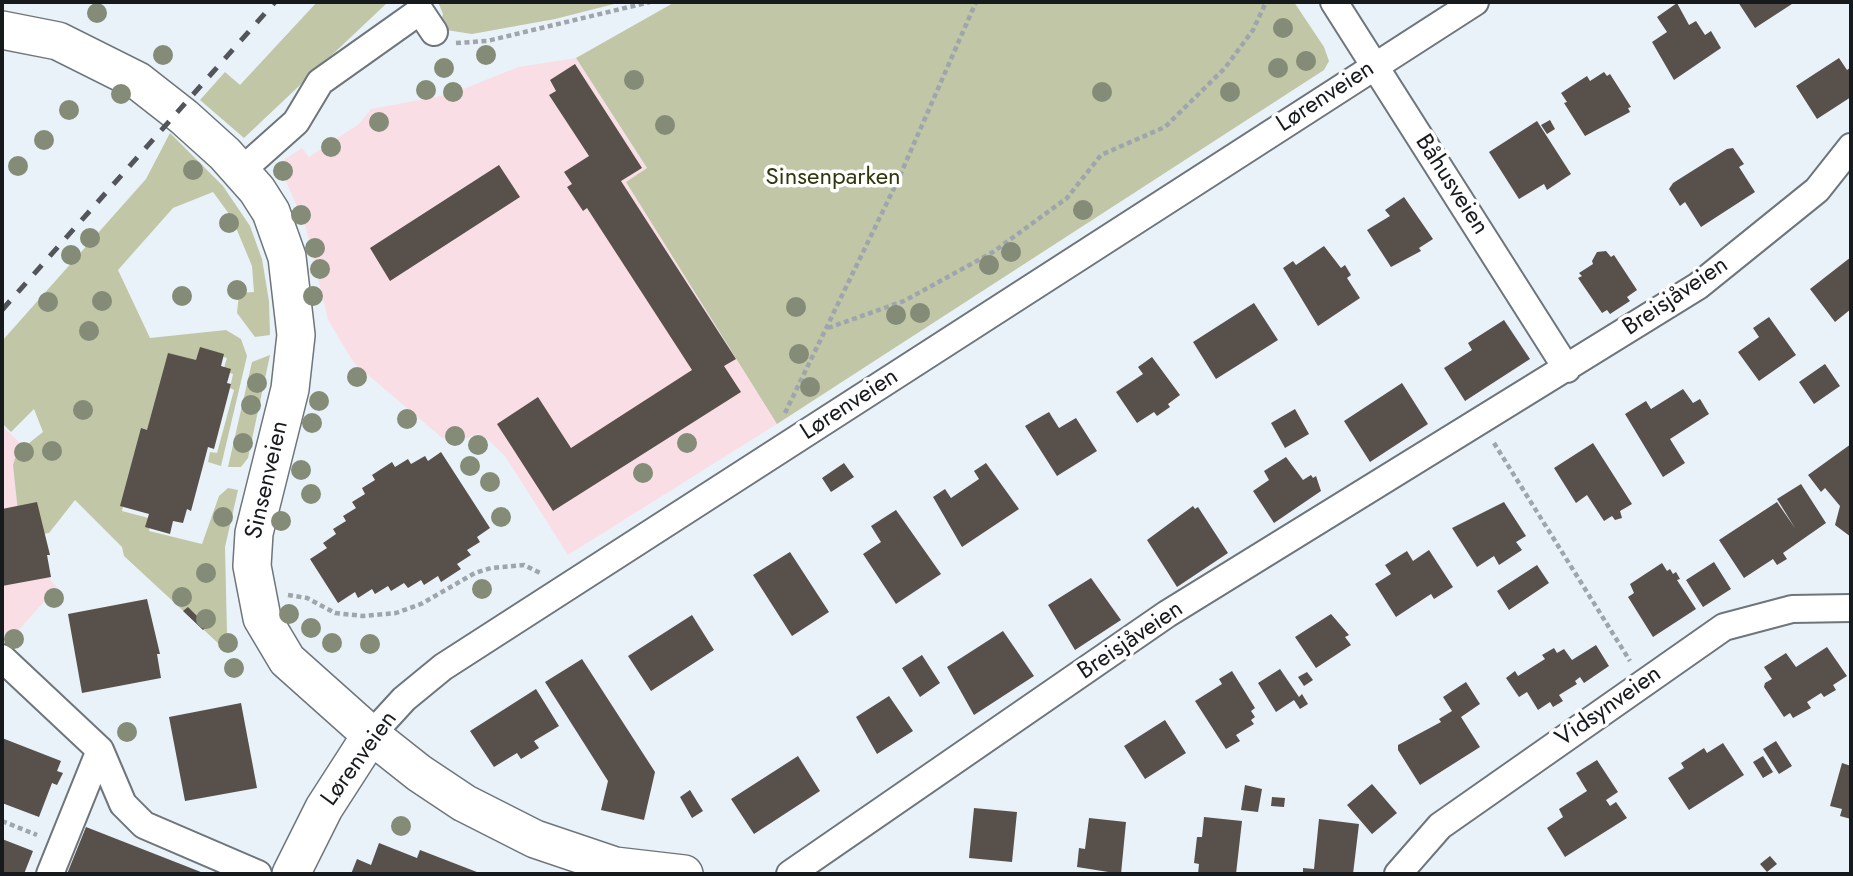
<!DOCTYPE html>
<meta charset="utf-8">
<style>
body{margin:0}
#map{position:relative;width:1853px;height:876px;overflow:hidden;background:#e9f2f9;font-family:Jost,sans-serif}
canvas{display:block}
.frame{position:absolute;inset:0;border:4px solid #171a1c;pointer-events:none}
</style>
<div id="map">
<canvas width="1853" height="876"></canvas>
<div class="frame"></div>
</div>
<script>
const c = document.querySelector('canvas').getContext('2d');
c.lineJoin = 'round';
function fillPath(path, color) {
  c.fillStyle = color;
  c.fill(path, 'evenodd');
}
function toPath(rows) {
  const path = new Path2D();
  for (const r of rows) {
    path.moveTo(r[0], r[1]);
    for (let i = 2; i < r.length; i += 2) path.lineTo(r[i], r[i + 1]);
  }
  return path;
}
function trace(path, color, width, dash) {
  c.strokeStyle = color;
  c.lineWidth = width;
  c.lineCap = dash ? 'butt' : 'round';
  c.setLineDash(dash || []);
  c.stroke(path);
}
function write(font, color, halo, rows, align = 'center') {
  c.font = font + ' Jost,sans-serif';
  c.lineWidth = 7;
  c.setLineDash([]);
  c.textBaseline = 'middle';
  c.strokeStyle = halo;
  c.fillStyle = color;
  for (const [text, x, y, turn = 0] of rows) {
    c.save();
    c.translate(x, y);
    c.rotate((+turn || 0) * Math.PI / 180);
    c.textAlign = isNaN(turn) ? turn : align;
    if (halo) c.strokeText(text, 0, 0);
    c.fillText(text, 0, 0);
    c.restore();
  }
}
fillPath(toPath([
 [576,58,647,169,626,182,777,424,568,555,505,456,488,440,478,434,453,443,441,437,354,363,328,320,306,228,280,167,285,159,302,148,309,157,359,124,371,109,451,94,518,67],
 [2,426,20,443,51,581,57,587,10,640,2,632]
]), '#f9dfe5');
fillPath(toPath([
 [317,2,388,2,244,138,200,100,225,72,240,85],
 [438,2,622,2,555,19,472,34,446,30,441,23,443,14],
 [675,2,1294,2,1324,47,1329,61,1324,70,777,424,626,182,647,168,576,58],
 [170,133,223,186,250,226,262,259,269,301,270,335,255,337,237,313,239,293,254,292,252,266,232,218,213,192,173,208,118,270,150,338,226,330,241,339,247,356,221,466,208,462,210,452,217,453,234,390,230,388,233,374,223,371,227,358,202,351,199,363,148,433,141,432,122,511,152,519,149,531,202,544,219,496,228,488,238,490,225,547,227,634,219,644,124,556,122,547,75,500,49,533,43,534,18,512,13,465,20,443,24,447,43,432,34,409,11,432,2,423,2,341,146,179],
 [270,355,248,458,241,467,228,467,252,362]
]), '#c0c6a6');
fillPath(toPath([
 [1738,2,1795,2,1755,28],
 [1677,3,1689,25,1696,21,1705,35,1711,31,1721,48,1674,80,1652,42,1667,32,1657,17],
 [1839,58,1847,70,1851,67,1851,97,1817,119,1796,86],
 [575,64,642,168,621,181,736,359,724,366,741,392,553,511,497,424,538,397,571,448,692,370,587,208,583,211,567,187,572,184,564,172,589,156,549,95,556,91,550,80],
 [1604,72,1607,76,1610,74,1631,107,1628,108,1630,112,1585,136,1564,103,1567,102,1561,93,1587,76,1590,81],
 [1550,120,1555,129,1547,134,1541,125],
 [1537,121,1571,174,1547,190,1544,184,1519,199,1489,152],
 [1733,148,1744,164,1739,167,1755,192,1701,227,1685,202,1680,206,1669,189,1673,183,1727,149],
 [499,165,520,197,390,281,370,248],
 [1404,197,1433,239,1419,248,1421,251,1391,267,1367,230,1390,216,1385,210],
 [1324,246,1341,268,1345,265,1351,275,1347,278,1360,298,1318,326,1283,268,1293,261,1296,265],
 [1606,251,1611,257,1614,255,1637,290,1627,297,1630,301,1610,314,1607,310,1602,313,1578,278,1582,276,1579,273,1593,264,1592,261,1597,252],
 [1851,257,1851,309,1835,322,1810,289],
 [1254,303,1278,340,1216,379,1193,342],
 [1769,317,1796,355,1759,381,1738,352,1759,337,1753,328],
 [1504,320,1530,359,1465,401,1444,368,1472,350,1468,343],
 [200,347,224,354,221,366,231,369,227,383,231,384,214,449,208,447,191,511,187,509,183,523,173,521,170,534,145,527,149,514,120,506,141,428,147,430,168,353,196,360],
 [1152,357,1180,395,1168,404,1170,407,1157,416,1154,412,1137,423,1116,392,1143,374,1138,367],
 [1825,364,1840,386,1814,404,1799,382],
 [1402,383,1428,424,1370,462,1344,421],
 [1683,389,1693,403,1700,399,1709,414,1670,439,1685,463,1663,477,1625,414,1646,401,1651,409],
 [1295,409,1309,434,1285,448,1271,423],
 [1049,412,1059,428,1076,418,1097,451,1057,476,1025,426],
 [1593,443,1632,504,1620,511,1622,518,1615,520,1612,516,1604,521,1587,495,1576,503,1554,468],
 [1851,444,1851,537,1835,525,1840,506,1825,488,1821,492,1808,475],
 [441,452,490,528,477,537,480,542,467,550,471,555,457,564,461,569,441,582,438,576,424,585,421,580,408,588,404,583,391,591,388,586,375,594,372,589,358,598,355,592,338,603,310,559,327,548,323,543,336,534,333,529,346,521,343,516,356,508,352,502,365,494,362,488,375,480,372,475,392,462,395,467,408,459,411,464,425,456,428,461],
 [1286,457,1303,480,1311,475,1313,478,1316,476,1321,491,1274,523,1253,491,1269,480,1264,471],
 [844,463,854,477,831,492,822,478],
 [986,463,1019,509,962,547,933,497,945,489,951,498,979,479,974,471],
 [1801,484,1826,523,1783,553,1787,559,1777,565,1773,559,1744,578,1719,540,1777,502,1795,528,1777,499],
 [37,502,50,555,47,555,51,577,2,586,2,509],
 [1504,502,1526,536,1516,542,1522,550,1499,565,1494,556,1477,567,1452,528],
 [1193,506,1195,509,1198,507,1228,553,1177,587,1147,540],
 [896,510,941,574,896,604,863,554,881,542,871,526],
 [1429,550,1453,587,1434,599,1431,594,1396,617,1375,584,1391,574,1385,565,1407,551,1413,561],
 [790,552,829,612,792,636,753,575],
 [1714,562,1731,589,1703,607,1686,580],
 [1662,563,1667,571,1670,569,1673,574,1676,572,1680,579,1677,580,1696,609,1653,637,1628,597,1634,593,1630,584],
 [1537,565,1549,583,1509,610,1497,591],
 [1091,578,1121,620,1075,650,1048,605],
 [147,599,160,654,157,654,161,678,82,693,68,614],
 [188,607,207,626,203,630,183,611],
 [1331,614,1349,635,1345,637,1351,645,1316,668,1295,637],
 [692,615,714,650,651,691,628,656],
 [1003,631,1034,676,974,715,947,667],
 [1596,645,1609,666,1584,683,1580,677,1575,681,1577,684,1559,695,1563,701,1553,707,1550,702,1538,710,1527,692,1519,697,1506,678,1515,671,1518,676,1545,659,1542,655,1554,648,1557,653,1564,649,1572,660],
 [1827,647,1847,676,1833,685,1836,690,1824,697,1821,693,1807,702,1811,708,1793,718,1790,713,1784,717,1764,687,1765,683,1772,679,1764,667,1786,653,1796,667],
 [922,655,940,683,920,697,902,668],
 [582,659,655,772,644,820,601,810,608,781,545,682],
 [1280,669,1299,697,1302,694,1308,704,1300,709,1294,700,1276,712,1258,683],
 [1232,671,1255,708,1251,711,1255,717,1251,720,1254,724,1236,735,1240,741,1226,749,1195,701,1222,684,1219,679],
 [1307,672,1313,680,1304,686,1298,677],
 [1466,682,1480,704,1461,717,1480,747,1420,785,1398,750,1398,745,1441,722,1439,719,1452,711,1443,697],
 [536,689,559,726,534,741,539,748,521,759,517,753,494,767,470,731],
 [889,696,913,731,877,754,856,717],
 [241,703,257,788,185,801,169,717],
 [1165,720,1186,753,1145,779,1124,746],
 [2,738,61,761,57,771,63,773,57,785,52,783,39,817,2,803],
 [1776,741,1792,766,1779,774,1763,749],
 [1723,743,1744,775,1689,810,1668,778,1684,768,1681,763,1704,748,1707,753],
 [798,756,820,791,754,834,731,799],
 [1763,756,1773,772,1763,778,1753,762],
 [1597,760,1618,792,1606,800,1610,806,1616,802,1627,818,1565,857,1547,828,1563,817,1559,809,1587,791,1576,773],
 [1842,763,1851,766,1851,819,1840,816,1842,809,1830,806],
 [1372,784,1397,813,1372,834,1347,805],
 [1245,785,1262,789,1258,812,1241,810],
 [690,790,703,811,692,818,680,797],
 [1272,797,1285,798,1284,807,1271,806],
 [974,808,1017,812,1012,862,969,858],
 [1204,817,1242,821,1236,874,1198,874,1199,864,1194,863,1197,837,1202,837],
 [1089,818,1126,822,1121,874,1077,867,1079,848,1085,849],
 [1319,819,1359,824,1353,874,1303,874,1303,868,1314,869],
 [86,827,206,874,67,874],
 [2,839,33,851,24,874,2,874],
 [379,843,417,858,420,850,482,874,351,874,357,859,371,865],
 [1770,856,1777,864,1767,872,1760,864]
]), '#58504b');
const street = toPath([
 [1334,2,1567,369],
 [241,171,296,122,320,82,420,11,434,32],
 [2,658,100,750,123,804,144,825,258,874],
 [371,735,404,699,443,667,1475,2],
 [50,874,100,750],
 [790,874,1167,614,1698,286,1817,190,1851,147],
 [1398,874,1440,826,1724,627,1792,609,1851,608]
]);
const secondary = toPath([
 [2,30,58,41,138,81,184,117,225,154,257,190,271,212,287,257,296,335,290,389,254,533,252,566,262,618,287,660,371,735,419,773,464,803,535,839,615,866,684,874],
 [291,874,324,808,371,735]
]);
trace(street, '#6e757b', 30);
trace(secondary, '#6e757b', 40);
trace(toPath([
 [456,43,487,41,650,2],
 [828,328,904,301,993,252,1067,198,1101,155,1165,127,1225,68,1253,30,1266,2],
 [785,413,898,180,976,2],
 [1494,443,1630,661],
 [288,595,307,598,335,613,363,616,396,613,421,604,475,573,491,568,524,565,542,574],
 [2,821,37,835]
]), '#9fa6ab', 4.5, [5, 3.5]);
trace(street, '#fff', 26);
trace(secondary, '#fff', 37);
trace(toPath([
 [2,310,275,2]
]), '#52565a', 5, [12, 12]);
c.fillStyle = '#848b77';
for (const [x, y] of [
 [97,13],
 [1283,28],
 [163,55],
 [486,55],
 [1306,61],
 [444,68],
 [1278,68],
 [634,80],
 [426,90],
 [453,92],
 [1102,92],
 [1230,92],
 [121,94],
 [69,110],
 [379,122],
 [665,125],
 [44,140],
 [331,147],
 [18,166],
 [193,170],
 [283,171],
 [1083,210],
 [301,215],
 [229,223],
 [90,238],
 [315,248],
 [1011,252],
 [71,255],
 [989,265],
 [320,269],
 [237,290],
 [182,296],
 [313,296],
 [102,301],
 [48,302],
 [796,307],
 [920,313],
 [896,315],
 [89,331],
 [799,354],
 [357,377],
 [257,383],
 [810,387],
 [319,401],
 [251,405],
 [83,410],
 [407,419],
 [312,423],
 [455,436],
 [243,443],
 [687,443],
 [478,445],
 [52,451],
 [24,452],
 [470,466],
 [301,470],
 [643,473],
 [490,482],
 [311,494],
 [223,517],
 [501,517],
 [281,521],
 [206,573],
 [482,589],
 [182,597],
 [54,598],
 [289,614],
 [206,619],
 [311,628],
 [14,639],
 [228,643],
 [332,643],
 [370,644],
 [234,668],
 [127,732],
 [401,826]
]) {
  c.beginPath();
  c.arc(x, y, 10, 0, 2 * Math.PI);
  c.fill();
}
write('24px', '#171a1c', '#fefefe', [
 ["Lørenveien",1326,97,-33],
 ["Båhusveien",1451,185,57],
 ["Breisjåveien",1676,297,-34],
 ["Lørenveien",850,405,-33],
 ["Sinsenveien",268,480,-77],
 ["Breisjåveien",1131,641,-34],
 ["Vidsynveien",1609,707,-35],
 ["Lørenveien",360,759,-54]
]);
write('24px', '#31370c', '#fefefe', [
 ["Sinsenparken",833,178]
]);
</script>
